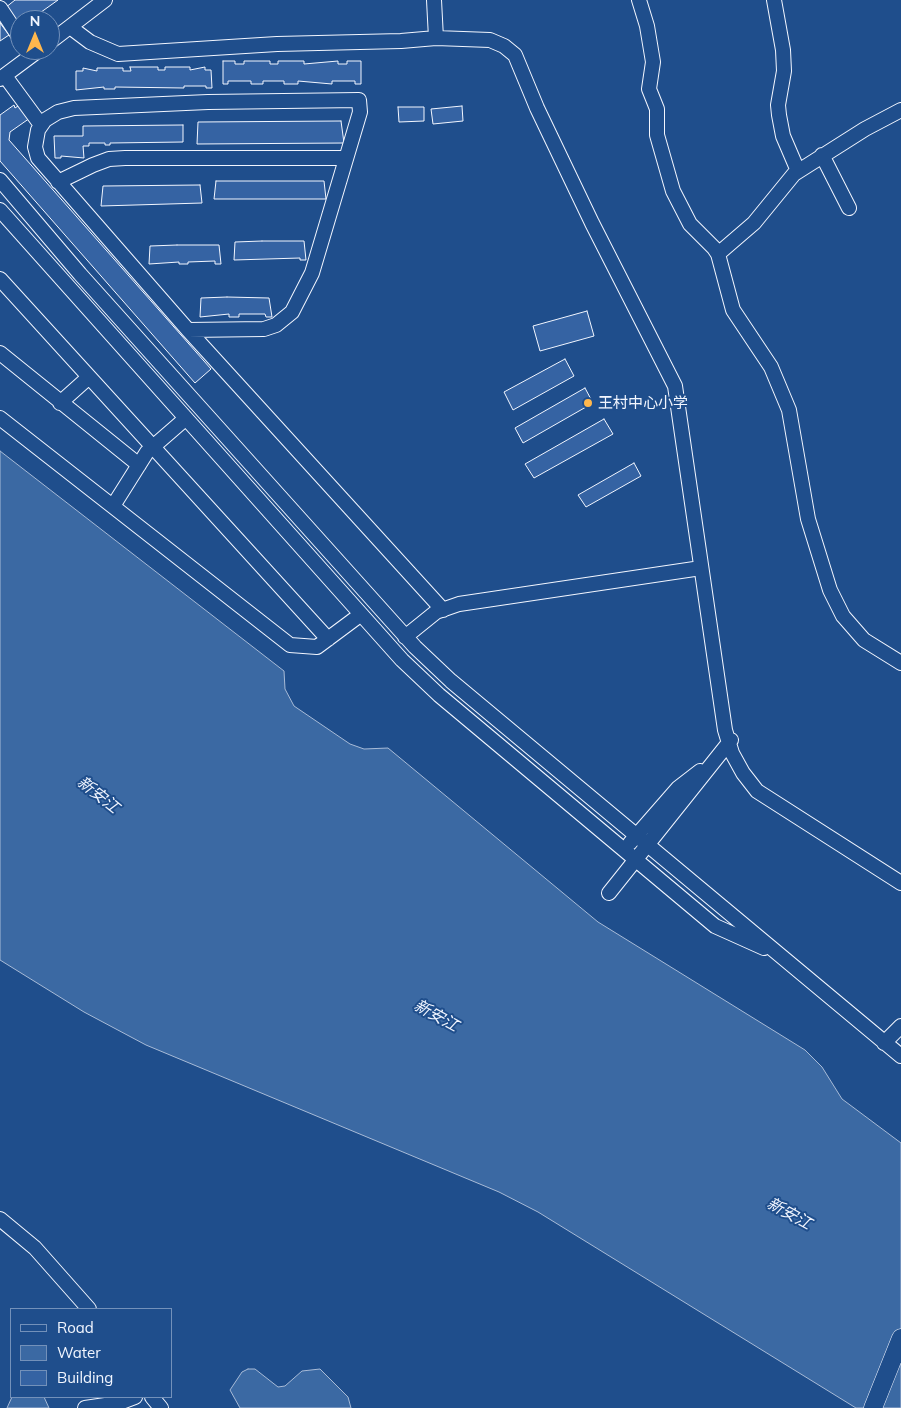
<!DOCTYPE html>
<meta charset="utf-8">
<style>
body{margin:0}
#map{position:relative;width:901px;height:1408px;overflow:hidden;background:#1f4e8c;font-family:Mulish,sans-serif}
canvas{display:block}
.legend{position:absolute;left:10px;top:1308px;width:162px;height:90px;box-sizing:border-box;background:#1f4e8c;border:1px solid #7391ba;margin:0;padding:6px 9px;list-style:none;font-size:15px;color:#f2f6ff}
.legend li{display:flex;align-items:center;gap:10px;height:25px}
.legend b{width:25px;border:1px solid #7391ba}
.north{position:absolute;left:10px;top:10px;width:50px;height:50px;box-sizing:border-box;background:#1f4e8c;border:1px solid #7391ba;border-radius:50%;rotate:0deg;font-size:14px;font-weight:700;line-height:20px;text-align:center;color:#f2f6ff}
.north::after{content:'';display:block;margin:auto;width:18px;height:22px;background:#ffb74d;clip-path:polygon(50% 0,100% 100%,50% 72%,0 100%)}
</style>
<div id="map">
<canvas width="901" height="1408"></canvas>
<ul class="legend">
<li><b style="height:6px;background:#1f4e8c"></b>Road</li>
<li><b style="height:14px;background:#3b69a3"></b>Water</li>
<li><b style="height:14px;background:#3563a3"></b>Building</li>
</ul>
<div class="north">N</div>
</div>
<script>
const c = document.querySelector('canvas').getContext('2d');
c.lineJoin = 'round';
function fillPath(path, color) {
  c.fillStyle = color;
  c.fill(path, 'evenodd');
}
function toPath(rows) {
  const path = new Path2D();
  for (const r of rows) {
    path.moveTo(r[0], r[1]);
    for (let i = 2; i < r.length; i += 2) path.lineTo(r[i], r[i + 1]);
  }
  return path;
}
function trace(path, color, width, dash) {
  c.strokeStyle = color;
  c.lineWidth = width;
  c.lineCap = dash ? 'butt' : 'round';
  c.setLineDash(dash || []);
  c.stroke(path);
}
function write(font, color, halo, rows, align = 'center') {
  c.font = font + ' Mulish,"Noto Sans SC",sans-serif';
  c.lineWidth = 4;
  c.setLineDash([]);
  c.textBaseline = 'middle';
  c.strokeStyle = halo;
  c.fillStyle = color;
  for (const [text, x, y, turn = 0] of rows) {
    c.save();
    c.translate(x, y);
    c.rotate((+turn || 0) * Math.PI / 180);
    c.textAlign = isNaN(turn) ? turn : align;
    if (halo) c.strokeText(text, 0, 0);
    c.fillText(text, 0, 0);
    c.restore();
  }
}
const water = toPath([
 [0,451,284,671,285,689,294,706,350,744,364,749,388,748,598,922,805,1050,822,1067,842,1099,901,1143,901,1408,856,1408,538,1212,499,1192,146,1045,84,1012,0,960,0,451],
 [248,1369,255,1369,278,1387,285,1386,302,1371,320,1369,348,1397,351,1408,240,1408,230,1390,242,1372,248,1369],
 [12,1397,44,1397,49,1408,7,1408,12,1397]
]);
fillPath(water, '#3b69a3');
trace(water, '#a8bbd7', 1);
const building = toPath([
 [15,0,58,0,30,20,20,20,20,27,5,8,15,0],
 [0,23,9,35,0,41,0,23],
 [223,61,235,61,235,64,244,64,244,61,270,61,270,64,278,64,278,61,304,61,304,64,338,61,338,64,347,64,347,61,361,61,361,84,355,84,355,81,332,81,332,84,298,81,298,84,284,84,284,81,263,81,263,84,251,84,251,81,228,81,228,84,223,84,223,61],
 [130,67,158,67,158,70,165,70,165,67,190,67,190,70,205,67,205,70,211,70,212,88,206,88,206,86,184,86,184,88,115,87,115,89,104,89,104,87,76,90,76,71,83,71,83,68,97,71,97,68,123,68,123,71,131,71,130,67],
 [21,104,30,118,10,132,9,140,211,369,195,383,0,161,0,115,14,105,15,108,21,104],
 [462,106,463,121,433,124,431,109,462,106],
 [398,107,424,107,424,121,399,122,398,107],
 [341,121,344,143,197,144,198,122,341,121],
 [183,125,183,142,110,143,110,145,105,145,105,143,89,143,89,146,83,146,84,158,61,156,61,158,55,158,54,136,83,136,83,126,183,125],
 [216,181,324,181,326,199,214,199,216,181],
 [200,185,202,203,101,206,103,186,200,185],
 [262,241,304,241,306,260,300,260,300,258,234,260,235,242,262,241],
 [177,245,219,245,221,264,215,264,215,261,188,262,188,264,179,264,179,262,149,264,150,246,177,245],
 [227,297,269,298,272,317,266,317,265,314,239,314,239,317,229,317,229,314,200,317,201,298,227,297],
 [587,311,594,336,540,351,533,326,587,311],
 [565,359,574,376,513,410,504,392,565,359],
 [585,388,593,403,523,443,515,428,585,388],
 [604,419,613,434,534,478,525,464,604,419],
 [634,463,641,476,586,507,578,495,634,463]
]);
fillPath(building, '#3563a3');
trace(building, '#f2f6ff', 1);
const minor = toPath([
 [434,0,436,38],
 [639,0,647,26,653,62,649,89,657,109,657,135,673,191,690,224,714,248,718,254,733,310,771,367,789,410,808,519,830,590,843,616,864,640,901,663],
 [774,0,783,50,784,71,778,105,779,115,783,136,798,171],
 [0,8,20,38],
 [70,27,90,42,118,54,277,44,401,41,436,38,490,40,504,46,515,55,537,108,592,223,675,386,725,730,732,753,743,773,757,791,901,883],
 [50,42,105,0],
 [5,76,41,125],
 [0,79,39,50],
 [822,155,849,208],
 [0,180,80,274,415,647,451,681,901,1056],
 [58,182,93,165,109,159,125,158,346,158],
 [0,210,402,660,439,695,715,926,764,948],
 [718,254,754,223,794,174,865,129,901,110],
 [0,279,328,639],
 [188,330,264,329,276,325,292,312,312,273,360,112,359,100,208,102,74,108,58,112,45,120,38,130,35,147,38,158,188,330,443,610],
 [0,353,139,465],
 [60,403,89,377],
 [0,418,290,645,317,647,360,615],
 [113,506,147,452,185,419],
 [405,637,436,612,459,604,701,568],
 [630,843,678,788,700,771],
 [609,893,731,740],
 [884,1043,901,1026],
 [0,1219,35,1248,89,1309],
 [152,1397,161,1408],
 [85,1408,119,1403,135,1397]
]);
const major = toPath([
 [873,1408,901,1338]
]);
trace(minor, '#f2f6ff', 16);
trace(major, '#f2f6ff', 19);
trace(minor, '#1f4e8c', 14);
trace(major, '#1f4e8c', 18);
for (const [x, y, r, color] of [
 [588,403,5,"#ffb74d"]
]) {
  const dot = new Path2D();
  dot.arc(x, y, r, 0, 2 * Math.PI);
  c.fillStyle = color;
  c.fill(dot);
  trace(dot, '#1f4e8c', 2);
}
write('15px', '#f2f6ff', '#1f4e8c', [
 ["王村中心小学",598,403]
], 'left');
write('italic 16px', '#f2f6ff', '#1f4e8c', [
 ["新安江",98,795,39],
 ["新安江",436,1016,29],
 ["新安江",789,1214,29]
]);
</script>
